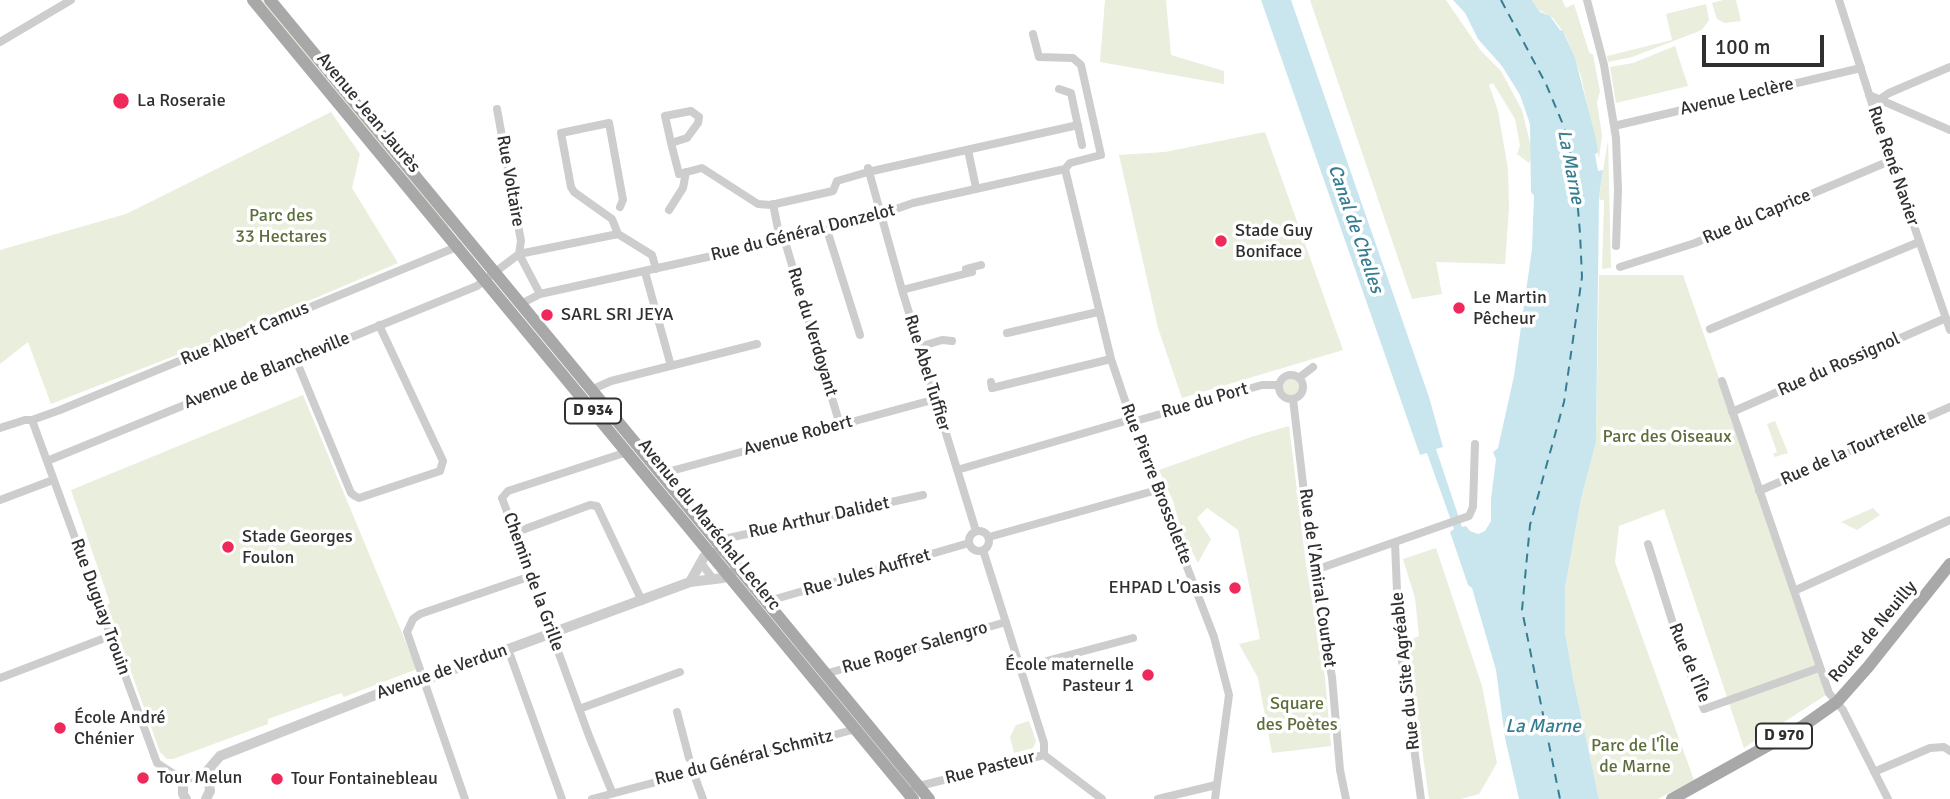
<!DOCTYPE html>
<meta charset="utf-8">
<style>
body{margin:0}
#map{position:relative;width:1950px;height:799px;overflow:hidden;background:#fff;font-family:Signika,sans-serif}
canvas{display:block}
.scale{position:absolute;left:1702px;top:35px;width:122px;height:32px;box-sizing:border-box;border:4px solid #303030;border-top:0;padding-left:9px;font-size:21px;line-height:24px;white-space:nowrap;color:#303030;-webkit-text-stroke:5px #fff;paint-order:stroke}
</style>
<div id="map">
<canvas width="1950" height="799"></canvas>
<div class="scale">100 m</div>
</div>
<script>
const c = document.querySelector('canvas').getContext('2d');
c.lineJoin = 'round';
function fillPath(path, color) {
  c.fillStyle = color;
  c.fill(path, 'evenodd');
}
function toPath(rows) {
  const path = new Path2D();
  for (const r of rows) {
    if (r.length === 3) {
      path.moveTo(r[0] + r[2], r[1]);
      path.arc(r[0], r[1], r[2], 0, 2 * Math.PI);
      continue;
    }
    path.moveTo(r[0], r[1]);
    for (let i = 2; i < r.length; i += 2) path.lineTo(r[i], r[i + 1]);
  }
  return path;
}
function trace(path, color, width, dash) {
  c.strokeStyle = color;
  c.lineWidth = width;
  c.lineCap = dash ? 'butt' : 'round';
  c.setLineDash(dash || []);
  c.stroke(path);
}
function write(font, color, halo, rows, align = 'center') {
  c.font = font + ' Signika,sans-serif';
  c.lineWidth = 7;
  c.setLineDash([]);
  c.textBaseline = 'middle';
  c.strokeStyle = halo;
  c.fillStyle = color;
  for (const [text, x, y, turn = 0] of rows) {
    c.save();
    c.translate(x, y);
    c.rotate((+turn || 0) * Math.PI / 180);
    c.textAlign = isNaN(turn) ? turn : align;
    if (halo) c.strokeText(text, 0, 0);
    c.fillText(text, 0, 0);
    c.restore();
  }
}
fillPath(toPath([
 [258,0,264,0,449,225,447,227],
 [1105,0,1166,0,1171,55,1224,71,1224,84,1100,62],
 [1310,0,1446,0,1481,51,1501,71,1522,110,1533,155,1529,163,1517,154,1520,145,1515,119,1493,83,1489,85,1498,111,1508,169,1509,207,1505,264,1436,262,1442,294,1412,299],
 [1532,0,1562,0,1566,8,1574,4,1589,52,1593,55,1600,91,1597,103,1602,135,1599,159,1581,76,1566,36,1553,18,1539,10],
 [1723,0,1736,0,1741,21,1725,23,1717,19,1712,3],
 [1706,4,1709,20,1702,30,1632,57,1608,62,1607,56,1672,40,1666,14],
 [1675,46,1688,86,1616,103,1610,67,1633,63],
 [331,112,360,154,352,188,398,263,228,335,51,404,28,342,0,364,0,250,126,214],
 [1265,132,1343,350,1182,398,1158,328,1119,155,1165,152],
 [1608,140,1611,268,1602,269,1604,204,1604,200,1600,200,1599,197],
 [1599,275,1683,275,1829,693,1744,748,1664,509,1619,526,1615,562,1694,780,1658,799,1599,799,1573,678,1565,632,1565,588,1581,499,1596,442],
 [1291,387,8],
 [303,395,417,669,344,697,341,693,268,719,268,724,173,759,167,759,160,752,107,605,110,603,71,490],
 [1775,421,1788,453,1775,457,1773,454,1777,452,1767,424],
 [1289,426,1306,564,1325,678,1331,746,1272,753,1258,678,1239,644,1260,639,1238,530,1207,508,1197,518,1211,539,1198,563,1181,530,1173,501,1159,470,1254,436],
 [1873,508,1880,515,1857,530,1841,522],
 [1436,548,1482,686,1497,763,1479,794,1461,799,1429,799,1407,641,1419,636,1415,598,1403,559],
 [1029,721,1036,741,1033,748,1014,753,1010,737,1016,725]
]), '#e9eedd');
fillPath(toPath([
 [1261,0,1291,0,1429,397,1443,447,1436,449,1462,527,1466,526,1470,531,1478,534,1485,531,1491,521,1491,499,1496,459,1493,452,1498,448,1514,376,1532,249,1534,196,1531,192,1530,124,1520,95,1502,66,1478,39,1465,13,1453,0,1532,0,1540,12,1550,16,1560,30,1563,31,1575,58,1596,139,1598,153,1595,154,1598,171,1603,170,1599,197,1596,442,1581,499,1565,588,1565,632,1573,678,1599,799,1519,799,1505,738,1496,670,1472,588,1468,585,1450,532,1454,529,1427,453,1420,455]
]), '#c9e6ee');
trace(toPath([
 [1501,0,1546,84,1564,127,1575,174,1580,233,1582,277,1564,402,1530,525,1522,610,1560,799]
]), '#367d91', 2, [9, 7]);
trace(toPath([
 [1587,0,1604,65,1616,138,1618,190,1616,246],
 [1839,0,1875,113,1950,330],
 [1033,34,1039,57,1073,58,1081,65,1101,155,1070,163,1065,169],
 [0,42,71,0],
 [1059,89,1071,93,1082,145],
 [1869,95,1950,130],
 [1880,99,1889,93,1950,67],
 [497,109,521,241,519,254,618,234],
 [1614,126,1861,68],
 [671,143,687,138,698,123,699,117,691,111,665,116,671,143,679,174,702,168,758,204,771,205,833,191,837,181,868,172,1078,125],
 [968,150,976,188],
 [868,168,902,290,976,531],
 [1065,169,1111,359,1140,445,1214,637,1229,695,1215,799],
 [773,204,779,234,786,245,840,425],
 [620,207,623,200,609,123,561,133,571,187,574,192,612,219,618,234,652,255,656,269],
 [669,210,683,188,686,172],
 [827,230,860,335],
 [1620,267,1695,243,1892,160],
 [966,269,981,265],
 [645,272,671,366],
 [902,290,972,272],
 [519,305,540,294,789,239,873,217,913,203,1065,169],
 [1710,329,1919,242],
 [1007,333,1098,312],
 [919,347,942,340,952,341],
 [296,360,351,493,355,496,359,498,440,471,443,461,379,325],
 [1291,387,12],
 [1300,377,1313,367],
 [1722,381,1829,693,1843,710,1888,799],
 [991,382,992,388,1111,359],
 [591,390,611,381,757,344],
 [1293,399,1313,569,1316,573,1314,582,1332,677,1340,770,1346,799],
 [1732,412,1946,318],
 [32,420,157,763,185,781],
 [0,428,25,420,32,420,60,410,459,246],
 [47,461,477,286,519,254,540,294],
 [957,470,1129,420,1136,421,1262,385,1279,385],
 [660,474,936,399],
 [1759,491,1950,407],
 [0,500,53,480],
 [979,541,10],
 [514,533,590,505,597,506,642,601],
 [989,537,1157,490],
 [715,541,923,495],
 [1395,543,1399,639,1421,799],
 [1648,544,1681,649,1704,709,1819,668],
 [983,550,1044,743,1044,755],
 [701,563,714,580],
 [1316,573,1321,568,1469,516,1473,507,1475,444],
 [1794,591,1950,520],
 [765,602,969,543],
 [508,649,562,799],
 [1020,668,1133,638],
 [825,674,1006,622],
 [0,678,110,636],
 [579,709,680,672],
 [677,712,689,758],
 [1044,755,1102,799],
 [692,769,703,799],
 [1874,772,1930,748,1944,747,1950,751],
 [915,787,1044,755],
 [612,792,589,736,502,498,508,491,627,452],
 [465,799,407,632,413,619,420,614,531,576],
 [592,799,856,729],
 [1158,799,1216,785]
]), '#cdcdcd', 8);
trace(toPath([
 [690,582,704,557,710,553,717,553],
 [203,776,220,756,416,679,430,678,690,582,723,578,733,572],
 [186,799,183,794,183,785,187,778,195,775,203,776,209,782,210,791,206,799]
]), '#cdcdcd', 10);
trace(toPath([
 [253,0,913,799],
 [270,0,929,799],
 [1672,799,1803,726,1837,702,1868,667,1950,564]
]), '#a8a8a8', 12);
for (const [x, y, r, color] of [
 [121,101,9,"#ef2a5a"],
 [1221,241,7,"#ef2a5a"],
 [1459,308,7,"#ef2a5a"],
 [547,315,7,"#ef2a5a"],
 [228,547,7,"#ef2a5a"],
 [1235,588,7,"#ef2a5a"],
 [1148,675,7,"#ef2a5a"],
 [60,728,7,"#ef2a5a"],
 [143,778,7,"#ef2a5a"],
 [277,779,7,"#ef2a5a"]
]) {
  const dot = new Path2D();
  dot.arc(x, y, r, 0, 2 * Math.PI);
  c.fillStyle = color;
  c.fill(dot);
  trace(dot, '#fff', 2.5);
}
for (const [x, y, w] of [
 [593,411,56],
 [1784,736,56]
]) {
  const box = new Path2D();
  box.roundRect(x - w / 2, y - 12.5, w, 25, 5);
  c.fillStyle = '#fff';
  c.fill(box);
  trace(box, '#303030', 2);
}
write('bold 16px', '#303030', null, [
 ["D 934",593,411],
 ["D 970",1784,736]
]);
write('18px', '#303030', '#fff', [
 ["Avenue Leclère",1737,97,-13],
 ["Avenue Jean Jaurès",368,113,50],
 ["Rue René Navier",1893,166,71],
 ["Rue Voltaire",510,181,80],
 ["Rue du Caprice",1757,217,-23],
 ["Rue du Général Donzelot",803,233,-14],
 ["Rue du Verdoyant",812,332,73],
 ["Rue Albert Camus",245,334,-23],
 ["Rue du Rossignol",1839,365,-24],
 ["Avenue de Blancheville",267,371,-22],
 ["Rue Abel Tuffier",927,373,73],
 ["Rue du Port",1205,401,-16],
 ["Avenue Robert",798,436,-15],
 ["Rue de la Tourterelle",1854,449,-24],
 ["Rue Pierre Brossolette",1156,484,69],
 ["Rue Arthur Dalidet",819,518,-12],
 ["Avenue du Maréchal Leclerc",709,525,51],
 ["Rue Jules Auffret",867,573,-16],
 ["Rue de l'Amiral Courbet",1317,578,82],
 ["Chemin de la Grille",533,582,70],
 ["Rue Duguay Trouin",100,607,70],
 ["Route de Neuilly",1873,632,-50],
 ["Rue Roger Salengro",915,648,-16],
 ["Rue de l'Île",1689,663,68],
 ["Rue du Site Agréable",1406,671,-96],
 ["Avenue de Verdun",442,672,-19],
 ["Rue du Général Schmitz",744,758,-14],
 ["Rue Pasteur",990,768,-14]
]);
write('18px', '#303030', '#fff', [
 ["La Roseraie",137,101],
 ["Stade Guy",1235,231],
 ["Boniface",1235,252],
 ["Le Martin",1473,298],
 ["Pêcheur",1473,319],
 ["SARL SRI JEYA",561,315],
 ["Stade Georges",242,537],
 ["Foulon",242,558],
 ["EHPAD L'Oasis",1221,588,"right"],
 ["École maternelle",1134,665,"right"],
 ["Pasteur 1",1134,686,"right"],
 ["École André",74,718],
 ["Chénier",74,739],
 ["Tour Melun",157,778],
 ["Tour Fontainebleau",291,779]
], 'left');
write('18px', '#5c6f3a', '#fff', [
 ["Parc des",281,216],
 ["33 Hectares",281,237],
 ["Parc des Oiseaux",1667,437],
 ["Square",1297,704],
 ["des Poètes",1297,725],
 ["Parc de l'Île",1635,746],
 ["de Marne",1635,767]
]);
write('italic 19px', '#367d91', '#fff', [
 ["La Marne",1570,167,79],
 ["Canal de Chelles",1355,229,71],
 ["La Marne",1543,727]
]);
</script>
